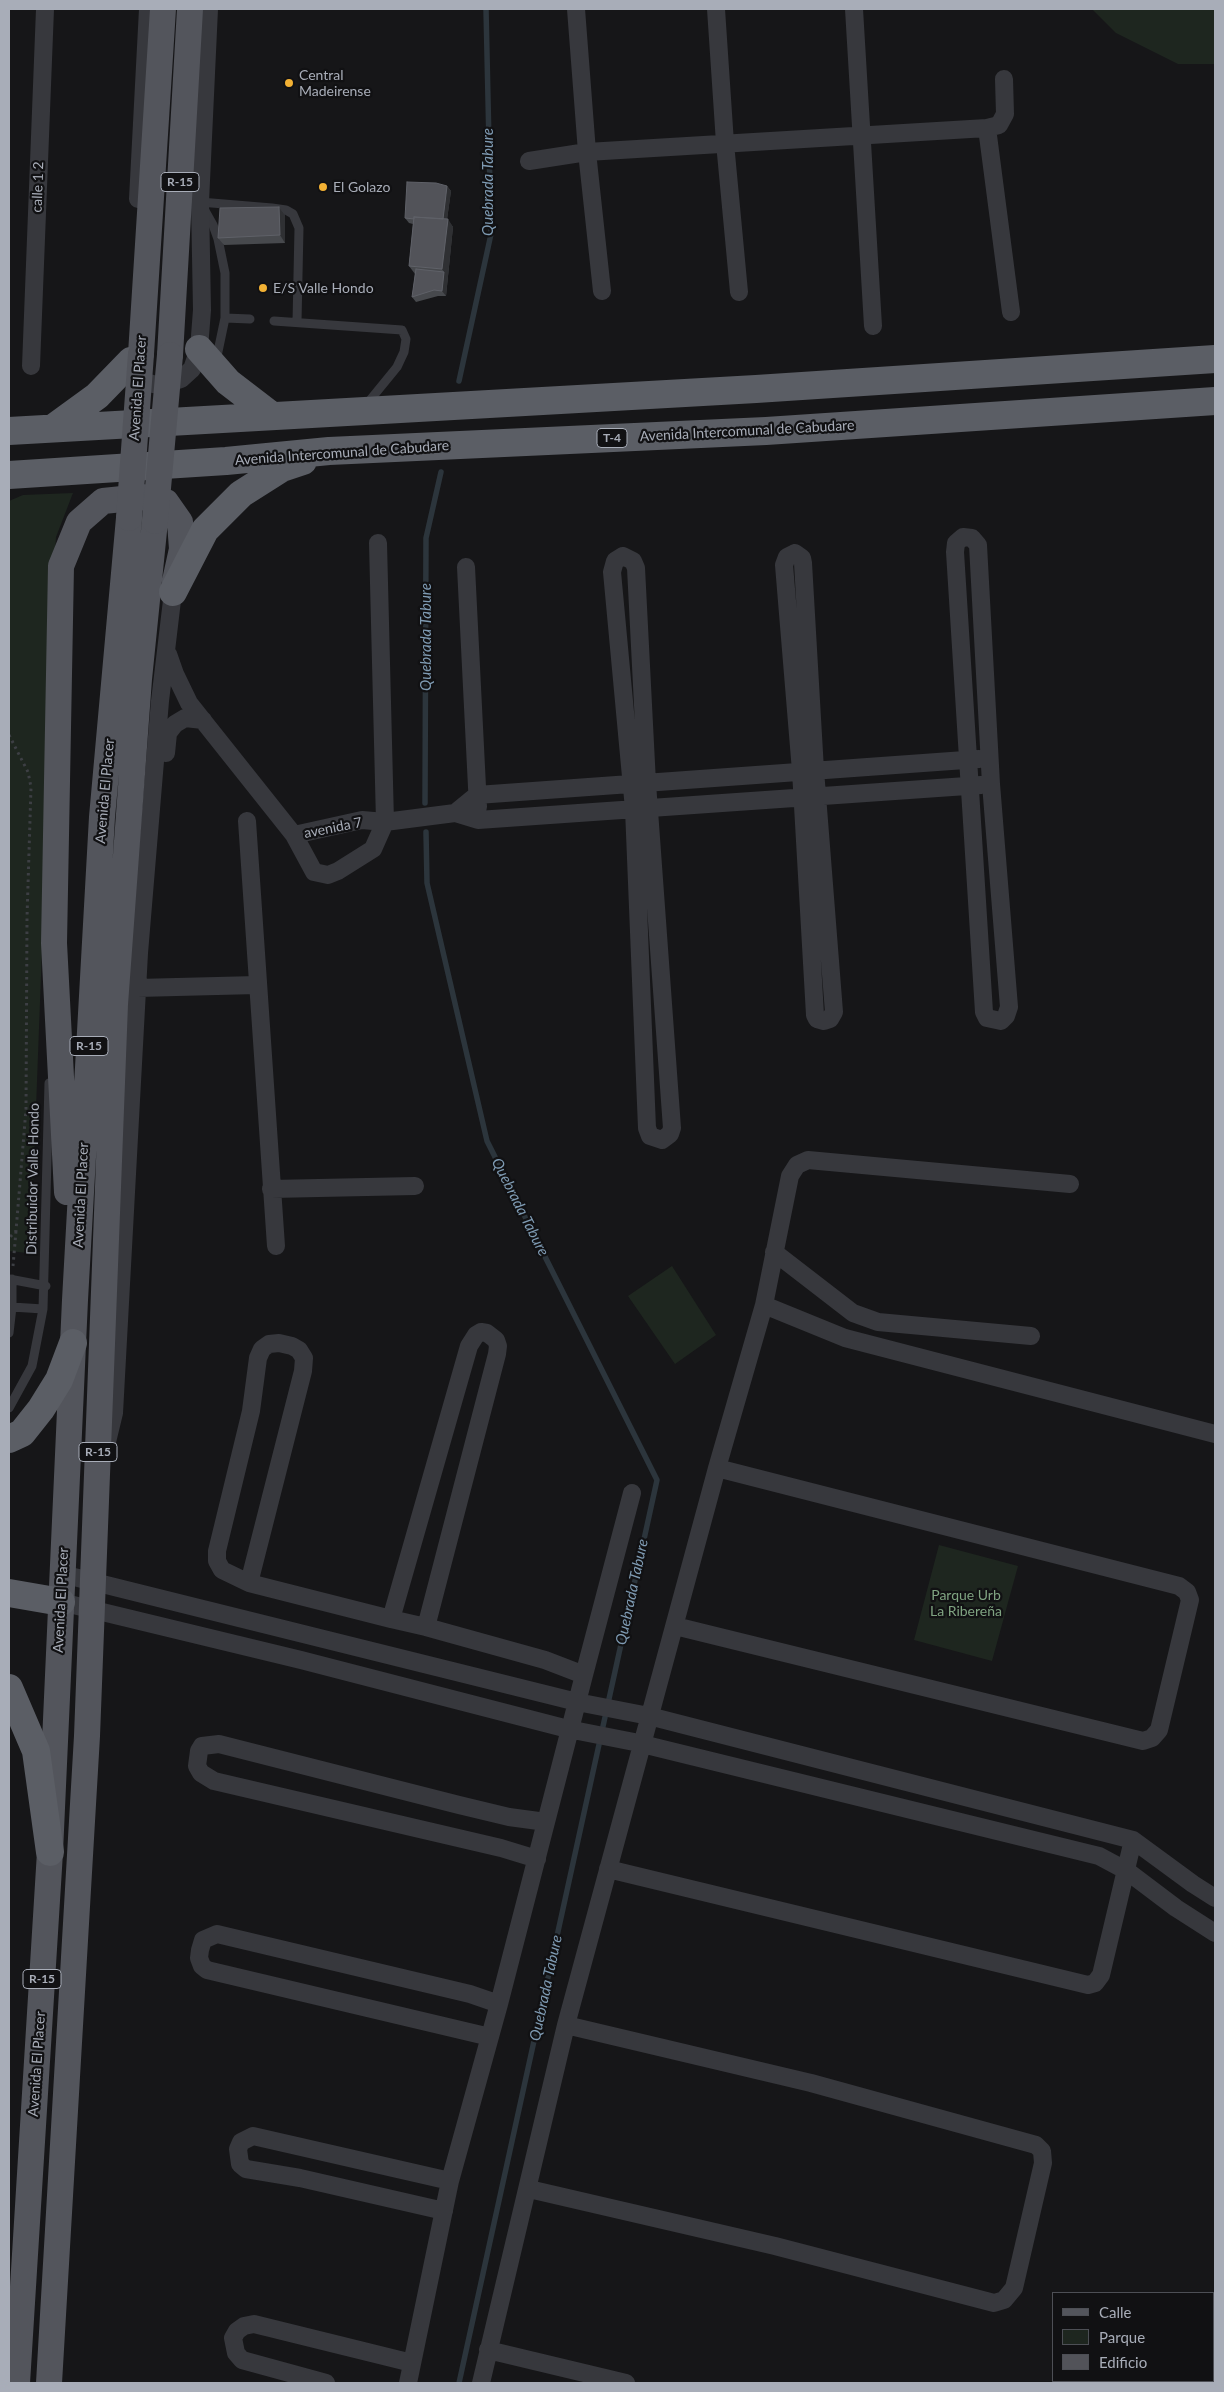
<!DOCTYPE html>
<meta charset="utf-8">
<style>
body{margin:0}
#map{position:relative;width:1224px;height:2392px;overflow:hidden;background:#161618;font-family:Lato,sans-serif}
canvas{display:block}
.frame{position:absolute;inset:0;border:10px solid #a8adb8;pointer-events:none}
.legend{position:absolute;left:1052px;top:2292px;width:162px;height:90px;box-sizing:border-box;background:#111113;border:1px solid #4d4f55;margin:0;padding:6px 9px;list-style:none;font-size:15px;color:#a8adb8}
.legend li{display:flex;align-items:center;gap:10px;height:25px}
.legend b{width:25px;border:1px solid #4d4f55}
</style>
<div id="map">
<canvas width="1224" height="2392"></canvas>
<div class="frame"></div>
<ul class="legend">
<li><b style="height:6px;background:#53555c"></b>Calle</li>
<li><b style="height:14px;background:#1e261f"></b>Parque</li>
<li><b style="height:14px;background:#525359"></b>Edificio</li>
</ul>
</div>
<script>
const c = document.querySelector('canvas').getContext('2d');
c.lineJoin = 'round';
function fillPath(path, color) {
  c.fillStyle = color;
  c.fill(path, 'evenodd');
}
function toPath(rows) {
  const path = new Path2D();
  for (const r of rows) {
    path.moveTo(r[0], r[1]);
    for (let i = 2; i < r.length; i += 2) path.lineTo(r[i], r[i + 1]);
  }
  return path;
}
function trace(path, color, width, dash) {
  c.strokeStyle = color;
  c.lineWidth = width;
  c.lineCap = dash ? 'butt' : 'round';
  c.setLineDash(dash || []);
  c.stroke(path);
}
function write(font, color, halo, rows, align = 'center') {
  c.font = font + ' Lato,sans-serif';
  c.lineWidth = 4.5;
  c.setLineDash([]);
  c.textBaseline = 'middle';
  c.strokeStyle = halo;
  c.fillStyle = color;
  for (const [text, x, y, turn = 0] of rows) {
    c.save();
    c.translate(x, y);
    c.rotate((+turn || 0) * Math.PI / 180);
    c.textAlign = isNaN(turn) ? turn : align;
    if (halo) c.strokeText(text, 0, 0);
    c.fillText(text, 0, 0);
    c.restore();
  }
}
fillPath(toPath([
 [1092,9,1215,9,1215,64,1178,64,1116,33],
 [73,493,56,537,52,597,43,922,33,1188,28,1253,9,1251,9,501,23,495],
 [672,1266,716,1335,675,1364,628,1296],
 [939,1545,1018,1566,992,1661,914,1640]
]), '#1e261f');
trace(toPath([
 [459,381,491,234,486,9],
 [425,803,426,538,441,472],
 [426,832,427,883,487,1141,657,1480,459,2383]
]), '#2c353c', 5.5);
trace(toPath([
 [9,735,28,772,31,787,27,918,26,1109,16,1231,9,1238],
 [13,1266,16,1231]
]), '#3d3f44', 3, [2.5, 4]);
trace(toPath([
 [200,202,272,208,286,210,293,214,299,228,297,322],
 [204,209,213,225,218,239,225,273,225,318,216,361],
 [225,318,250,319],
 [274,321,402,330,406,339,404,352,397,367,366,405],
 [9,1279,46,1286],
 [12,1307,12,1279],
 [9,1333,12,1307,43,1309],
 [9,1408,32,1366,43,1309,49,1083]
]), '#37383d', 9);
trace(toPath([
 [576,9,587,152,602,291],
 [716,9,725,143,739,292],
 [854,9,873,326],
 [987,128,1011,312],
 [529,161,587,152,987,128,999,125,1005,114,1004,79],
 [138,199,148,9],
 [31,366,45,9],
 [134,371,143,381,153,384,163,385,181,379,192,369,199,349,202,310,200,202,209,9],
 [963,537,972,538,978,545,991,784,1009,1007,1006,1016,1001,1021,987,1018,984,1012,955,552,956,543,963,537],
 [795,553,802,558,803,563,815,770,834,1012,830,1019,824,1021,817,1019,815,1015,801,771,784,565,787,557,795,553],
 [623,556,633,561,636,568,647,783,672,1128,670,1134,662,1140,650,1136,647,1128,634,809,612,572,615,561,623,556],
 [466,567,478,807],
 [168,654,175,674,189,703,294,835,314,872,328,875,338,871,373,849,385,822,378,543],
 [166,753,168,733,175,724,185,718,203,720],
 [455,813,477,795,979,759],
 [247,821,276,1246],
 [294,835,362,820,385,822,455,813,478,820,981,785],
 [137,988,257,985],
 [271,1189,415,1186],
 [774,1252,853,1313,878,1322,1031,1336],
 [764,1305,845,1338,1215,1434],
 [107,1442,114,1413,139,953,160,701,173,592],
 [62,1574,577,1702,649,1716,1133,1840,1193,1884,1215,1898],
 [249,1583,303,1371,304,1358,299,1350,292,1346,279,1343,269,1344,262,1349,258,1358,251,1411,217,1551,217,1561,222,1570,249,1583,391,1619,426,1627,497,1354,498,1346,496,1340,487,1333,481,1332,476,1335,469,1346,391,1619],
 [61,1602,301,1660,568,1729,634,1742,1099,1856,1127,1871,1176,1908,1215,1933],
 [675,1626,1143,1741,1152,1738,1159,1730,1190,1600,1187,1592,1179,1586,717,1468],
 [584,1675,632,1493],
 [537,1859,501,1848,214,1781,201,1773,197,1766,199,1751,202,1746,219,1744,459,1805,509,1817,546,1822],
 [608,1869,1088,1985,1095,1983,1101,1975,1133,1840],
 [490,2037,207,1970,202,1966,199,1958,200,1950,203,1940,217,1934,470,1994,499,2004],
 [529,2189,775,2246,994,2303,1004,2300,1014,2288,1043,2163,1042,2151,1036,2145,811,2083,566,2025],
 [444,2211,300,2178,246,2169,240,2164,238,2149,241,2142,253,2136,450,2181],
 [488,2350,626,2383],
 [326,2383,242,2360,236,2353,233,2338,237,2331,244,2326,254,2324,412,2363],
 [408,2383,450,2181,499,2004,584,1675,545,1660,426,1627],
 [481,2383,566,2025,717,1468,764,1305,790,1176,797,1165,808,1160,1070,1184]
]), '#37383d', 18);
trace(toPath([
 [141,354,163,9],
 [170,355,190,9],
 [67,1192,54,943,61,566,79,522,103,501,142,497,166,502,180,522,182,549,175,581],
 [17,2383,50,1852,75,1300,102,817,129,518],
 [49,2383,87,1736,115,1004,139,679,155,521]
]), '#53555c', 26);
trace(toPath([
 [199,349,228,382,271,415],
 [53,428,97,396,131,361],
 [9,431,756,389,1215,359],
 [9,475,226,461,329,451,766,431,1215,401],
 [173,592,205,530,241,494,282,468,303,461],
 [9,1439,22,1433,41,1409,59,1380,73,1343],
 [9,1593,61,1602],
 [9,1688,36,1751,50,1852]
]), '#5b5e65', 28);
trace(toPath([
 [129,518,141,354],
 [155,521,170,355]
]), '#53555c', 26);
fillPath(toPath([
 [447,186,451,191,447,219,453,227,446,296,438,296,416,302,412,297,415,274,409,266,413,224,409,223,405,218],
 [279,207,285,215,285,243,224,245,218,238]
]), '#47494d');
fillPath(toPath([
 [447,186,451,191,446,227,443,221],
 [279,207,285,215,285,243,280,235],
 [448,219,453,227,446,296,442,291,444,272,442,269]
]), '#2f3033');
const building = toPath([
 [407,182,436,183,447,186,443,219,414,217,414,219,405,218,407,182],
 [279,207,280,235,218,238,220,208,279,207],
 [414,217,448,219,442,269,409,266,414,217],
 [416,269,444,272,442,291,434,290,412,297,416,269]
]);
fillPath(building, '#525359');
trace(building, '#5f6168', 1);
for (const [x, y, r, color] of [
 [289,83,5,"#f2b134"],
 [323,187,5,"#f2b134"],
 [263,288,5,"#f2b134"]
]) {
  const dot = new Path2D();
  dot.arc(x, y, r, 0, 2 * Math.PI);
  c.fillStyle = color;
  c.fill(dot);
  trace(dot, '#111113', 2);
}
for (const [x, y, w] of [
 [180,182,38],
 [612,438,30],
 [89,1046,38],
 [98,1452,38],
 [42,1979,38]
]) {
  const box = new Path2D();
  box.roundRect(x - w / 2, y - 9.5, w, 19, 4);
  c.fillStyle = '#111113';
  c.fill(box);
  trace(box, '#a8adb8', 1);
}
write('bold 12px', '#a8adb8', null, [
 ["R-15",180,182],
 ["T-4",612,438],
 ["R-15",89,1046],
 ["R-15",98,1452],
 ["R-15",42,1979]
]);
write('14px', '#a8adb8', '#111113', [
 ["Central",299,75],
 ["Madeirense",299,91],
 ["El Golazo",333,187],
 ["E/S Valle Hondo",273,288]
], 'left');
write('14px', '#a8adb8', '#111113', [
 ["calle 1 2",38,187,-88],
 ["Avenida El Placer",138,388,-86],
 ["Avenida Intercomunal de Cabudare",747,431,-3],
 ["Avenida Intercomunal de Cabudare",342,453,-4],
 ["Avenida El Placer",105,791,-85],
 ["avenida 7",333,828,-11],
 ["Distribuidor Valle Hondo",33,1179,-89],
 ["Avenida El Placer",81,1195,-87],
 ["Avenida El Placer",61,1600,-87],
 ["Avenida El Placer",37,2064,-86]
]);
write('14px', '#7fa381', '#111113', [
 ["Parque Urb",966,1595],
 ["La Ribereña",966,1611]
]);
write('italic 15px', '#7f9bb3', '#111113', [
 ["Quebrada Tabure",488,182,-90],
 ["Quebrada Tabure",426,637,-90],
 ["Quebrada Tabure",520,1207,63],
 ["Quebrada Tabure",632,1592,-78],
 ["Quebrada Tabure",546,1988,-78]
]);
</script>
